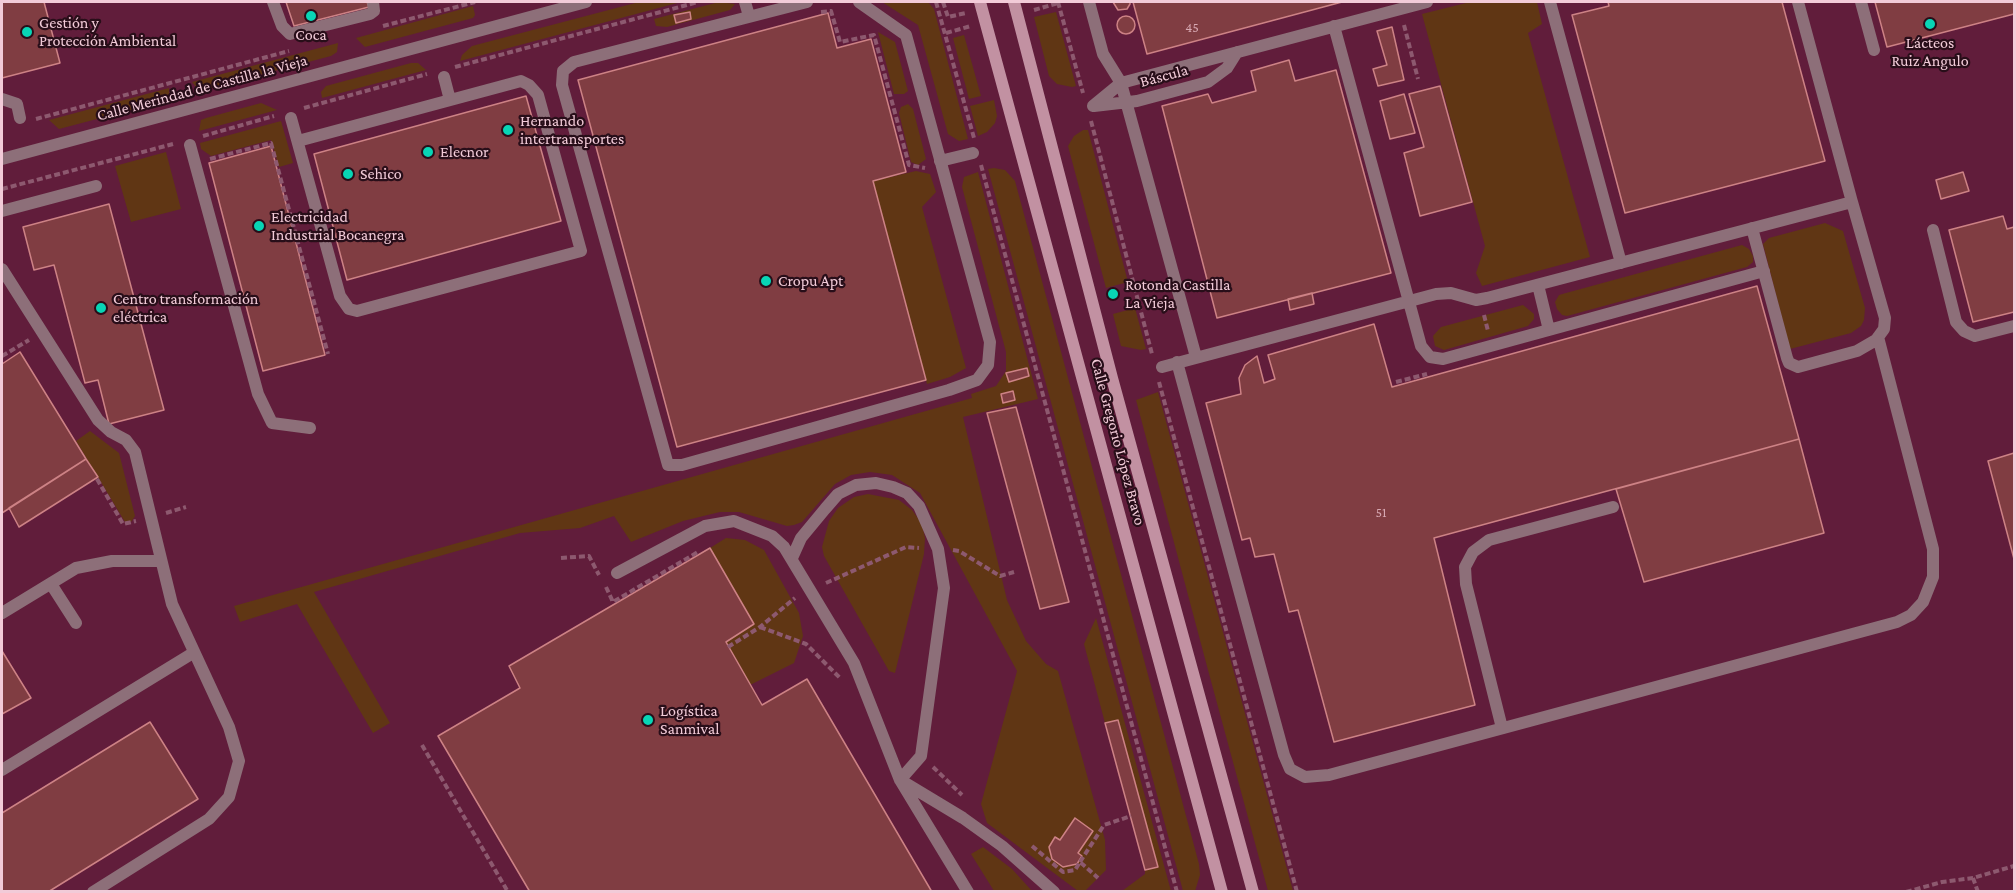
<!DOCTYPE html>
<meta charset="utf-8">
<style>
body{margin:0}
#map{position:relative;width:2016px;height:893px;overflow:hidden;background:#521731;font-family:"Crimson Pro",serif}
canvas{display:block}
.frame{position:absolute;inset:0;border:3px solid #f2cbd8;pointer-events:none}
</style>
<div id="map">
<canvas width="2016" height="893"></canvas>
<div class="frame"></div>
</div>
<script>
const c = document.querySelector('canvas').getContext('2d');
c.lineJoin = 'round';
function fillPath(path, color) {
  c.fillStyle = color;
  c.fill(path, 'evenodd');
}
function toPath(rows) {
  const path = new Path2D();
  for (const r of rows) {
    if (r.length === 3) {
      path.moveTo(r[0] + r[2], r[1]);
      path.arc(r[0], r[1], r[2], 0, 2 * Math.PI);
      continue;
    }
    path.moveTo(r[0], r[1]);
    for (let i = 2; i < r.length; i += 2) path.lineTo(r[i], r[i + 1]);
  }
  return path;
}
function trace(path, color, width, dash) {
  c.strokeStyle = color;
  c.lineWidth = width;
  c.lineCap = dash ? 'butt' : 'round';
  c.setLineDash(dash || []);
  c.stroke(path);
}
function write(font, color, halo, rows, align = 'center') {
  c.font = font + ' "Crimson Pro",serif';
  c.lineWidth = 4.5;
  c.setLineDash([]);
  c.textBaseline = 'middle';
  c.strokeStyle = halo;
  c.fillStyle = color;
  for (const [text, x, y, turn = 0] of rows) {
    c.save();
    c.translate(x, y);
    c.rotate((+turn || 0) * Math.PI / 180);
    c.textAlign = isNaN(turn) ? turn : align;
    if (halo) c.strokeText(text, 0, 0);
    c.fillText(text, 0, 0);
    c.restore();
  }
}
fillPath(toPath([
 [2,2,2014,2,2014,891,2,892]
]), '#611d3b');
fillPath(toPath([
 [639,2,681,2,460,61,462,55,472,46],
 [719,2,735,4,730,10,667,27,656,26,654,19],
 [882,2,928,2,934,9,968,139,959,141,948,134,918,25],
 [1470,2,1537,2,1542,24,1528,33,1590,257,1482,286,1476,273,1485,246,1422,14],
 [473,6,475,15,473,18,365,47,356,38],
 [1056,12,1076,86,1072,87,1057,84,1049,76,1034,17],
 [878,32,895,42,908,91,904,94,894,94],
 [964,35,981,96,969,99,953,38],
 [338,43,337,52,331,56,199,91,192,82],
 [411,63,418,63,426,70,322,98,321,92,326,86],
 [169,88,169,100,59,129,49,120],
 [994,100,997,116,995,123,987,132,978,136,970,106],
 [261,103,277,110,199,131,201,120,206,118],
 [908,104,913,109,926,159,918,165,911,162,899,113,901,107],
 [281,121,293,163,279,167,271,140,211,156,201,149,200,143],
 [1083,130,1088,130,1128,282,1106,288,1068,146,1074,136],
 [166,152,181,209,131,222,115,166],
 [994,168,1005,170,1015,181,1199,864,1200,875,1195,891,1183,891,988,169],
 [916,171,930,174,936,192,922,207,966,368,950,377,927,384,873,181],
 [978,172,1038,399,963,417,1007,600,1026,641,1046,664,1058,671,1105,840,1106,870,1085,891,1078,891,987,823,981,804,1017,671,920,493,892,475,870,472,851,475,835,484,802,522,794,525,787,526,739,512,720,512,683,521,631,542,614,516,580,528,520,533,314,592,390,723,373,733,297,604,240,622,234,606,972,398,971,394,996,386,1006,371,1006,352,962,187,964,177],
 [1825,223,1843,231,1865,308,1864,320,1861,326,1851,333,1790,349,1763,244,1769,238],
 [1742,245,1749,249,1753,256,1753,262,1747,267,1567,316,1562,315,1557,309,1555,302,1559,295,1566,293],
 [1523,305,1534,314,1534,319,1528,326,1444,350,1435,346,1433,336,1441,327],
 [1135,308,1146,349,1141,350,1121,346,1113,314],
 [1158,392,1293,891,1268,891,1208,670,1136,400],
 [90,431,119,453,135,516,131,522,125,522,76,441],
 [868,494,899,500,912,510,922,524,925,538,924,554,895,673,889,671,824,556,822,547,829,521,838,508,854,497],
 [726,538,745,540,764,550,799,613,803,636,794,663,750,685,726,642,754,624,710,548],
 [1096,618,1171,891,1122,891,1145,874,1145,870,1157,867,1118,721,1105,723,1084,644],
 [983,847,1012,869,1032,891,994,891,971,854]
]), '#603614');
const building = toPath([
 [2,2,44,2,60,63,2,78,2,2],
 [286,2,367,2,369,7,294,26,286,2],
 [1113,2,1130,2,1130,4,1127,9,1118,10,1113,2],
 [1133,2,1342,2,1147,54,1133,2],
 [1608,2,1782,2,1825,161,1625,213,1572,15,1609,6,1608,2],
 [1875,2,2014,2,2014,14,1887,47,1875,2],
 [690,12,691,19,676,23,674,15,690,12],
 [828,13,837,48,871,39,906,172,873,181,926,380,677,447,578,80,828,13],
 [1126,25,9],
 [1392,27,1404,80,1378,86,1373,69,1387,65,1377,31,1392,27],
 [1289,60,1295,81,1336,70,1391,273,1217,318,1162,106,1208,94,1212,103,1256,91,1251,71,1289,60],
 [1440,86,1472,202,1420,216,1404,153,1424,147,1409,94,1440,86],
 [1404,94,1415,133,1390,139,1380,101,1404,94],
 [526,96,561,221,347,280,314,154,526,96],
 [271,146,325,355,263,371,209,163,271,146],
 [1963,172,1969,191,1941,199,1936,180,1963,172],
 [109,204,164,410,109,424,98,380,85,383,54,265,34,270,23,227,109,204],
 [2003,216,2007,229,2014,227,2014,312,1973,322,1949,230,2003,216],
 [1757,286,1799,439,1434,538,1475,705,1334,742,1298,610,1289,612,1274,554,1255,557,1250,538,1242,540,1206,403,1241,394,1239,378,1245,365,1257,356,1264,383,1275,379,1268,355,1374,324,1392,387,1757,286],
 [1312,293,1314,304,1290,310,1288,299,1312,293],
 [20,352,86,459,2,513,2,364,20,352],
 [1027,368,1029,376,1009,382,1006,373,1027,368],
 [1013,391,1015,400,1003,403,1001,394,1013,391],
 [1016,407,1069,602,1040,609,987,413,1016,407],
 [1799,439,1824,533,1644,582,1616,489,1799,439],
 [2014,453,2014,559,1988,461,2014,453],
 [86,459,98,477,19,527,9,508,86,459],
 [710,548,754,624,726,642,762,705,807,679,932,892,530,892,438,736,520,688,509,666,710,548],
 [2,651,31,698,2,714,2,651],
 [1118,720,1158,867,1145,870,1105,723,1118,720],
 [150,722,198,799,48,892,2,892,2,813,150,722],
 [1075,818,1093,831,1078,853,1082,856,1077,864,1063,867,1052,859,1049,847,1055,837,1060,840,1075,818]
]);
fillPath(building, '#803d42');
trace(building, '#cd8285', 1.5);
trace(toPath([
 [936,2,974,138],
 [943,2,948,17,966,13],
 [1058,2,1083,93],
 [1034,10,1058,3],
 [821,12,831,11,840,42,874,35,909,165,925,168],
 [1404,25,1418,79],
 [383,26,475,2],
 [946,33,971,26],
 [455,67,698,2],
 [304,108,427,74],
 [36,119,289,51],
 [1091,121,1152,354],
 [203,136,274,116],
 [210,159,271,143,328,354],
 [981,165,1177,892],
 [2,189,173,144],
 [1484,315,1488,331],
 [2,356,29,340],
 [1159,382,1297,892],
 [1396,382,1427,374],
 [97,479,123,524,136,521],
 [166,513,186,507],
 [953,550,959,551,1000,576,1014,572],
 [561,558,589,556,599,575],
 [826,583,906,547,919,548],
 [606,587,613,602,698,552],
 [760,627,806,644,841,679],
 [728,647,760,627,795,598],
 [422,745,508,892],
 [933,767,962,795],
 [1032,846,1063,872,1075,870,1080,862,1098,878],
 [1080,862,1104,825,1131,816],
 [1906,892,1942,882,1973,878],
 [1978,892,1973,878,2014,866]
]), '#8d596f', 4, [6, 3]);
trace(toPath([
 [273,2,282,26,290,34,370,14,374,11,373,2],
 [745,2,749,16],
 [807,2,574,62,563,71,562,85,668,465,682,465,949,390,977,380,988,365,990,342,906,35,859,2],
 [1089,2,1103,54,1121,83,1196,357],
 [1550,2,1621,263],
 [1861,2,1874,50],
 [1334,26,1421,346,1430,357,1443,359,1764,271],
 [444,77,450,100],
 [2,99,17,104,20,118],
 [1093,106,1121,83,1427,2],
 [1094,106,1137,101,1208,82,1227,68,1237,52],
 [291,118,340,296,349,309,357,311,581,251,538,95,529,85,521,81,298,141],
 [190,145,258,394,272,423,310,428],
 [940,161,973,153],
 [2,211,96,186],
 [1752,228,1787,358,1789,363,1798,367,1857,351,1876,340,1884,329,1885,318,1852,202],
 [1933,230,1956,322,1964,331,1975,336,2014,326],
 [2,269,98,420,111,432,126,440,135,452,172,604,229,727,239,761,229,797,209,819,93,892],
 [1538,285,1549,330],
 [1177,362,1284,755,1290,769,1305,777,1329,775,1897,622,1911,615,1923,602,1933,577,1933,549,1878,337],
 [1162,367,1436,294,1451,293,1476,300,1487,298,1852,202,1798,2],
 [792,558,801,538,825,509,838,494,856,485,876,483,893,487,907,493,919,506,938,549,944,588,921,756,900,780,963,818,1002,846,1054,892],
 [617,573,705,526,734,521,772,536,784,547,854,663,900,780,968,892],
 [51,584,76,623],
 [2,613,76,568,112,561,161,561],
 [1502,728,1466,584,1465,567,1473,552,1489,540,1613,507],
 [2,770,193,653]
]), '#8d6f79', 12);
trace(toPath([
 [2,159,586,2]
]), '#8d6f79', 12);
trace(toPath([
 [980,2,1222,892],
 [1014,2,1112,378,1253,892]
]), '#c291a2', 12);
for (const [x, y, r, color] of [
 [311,16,6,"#08d5b5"],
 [1930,24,6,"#08d5b5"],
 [27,32,6,"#08d5b5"],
 [508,130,6,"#08d5b5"],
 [428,152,6,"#08d5b5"],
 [348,174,6,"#08d5b5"],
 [259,226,6,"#08d5b5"],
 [766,281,6,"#08d5b5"],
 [1113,294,6,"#08d5b5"],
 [101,308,6,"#08d5b5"],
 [648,720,6,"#08d5b5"]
]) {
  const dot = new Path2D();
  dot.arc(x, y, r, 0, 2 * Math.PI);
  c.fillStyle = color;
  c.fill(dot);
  trace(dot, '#280e19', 2);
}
write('14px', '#d6a8b2', null, [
 ["45",1192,28],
 ["51",1381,513]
]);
write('16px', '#f2cbd8', '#280e19', [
 ["Gestión y",39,23],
 ["Protección Ambiental",39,41],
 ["Coca",311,35,"center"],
 ["Lácteos",1930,43,"center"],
 ["Ruiz Angulo",1930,61,"center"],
 ["Hernando",520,121],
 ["intertransportes",520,139],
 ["Elecnor",440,152],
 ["Sehico",360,174],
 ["Electricidad",271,217],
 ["Industrial Bocanegra",271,235],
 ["Cropu Apt",778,281],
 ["Rotonda Castilla",1125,285],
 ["La Vieja",1125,303],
 ["Centro transformación",113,299],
 ["eléctrica",113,317],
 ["Logística",660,711],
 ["Sanmival",660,729]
], 'left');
write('16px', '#f2cbd8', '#280e19', [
 ["Báscula",1164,76,-15],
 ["Calle Merindad de Castilla la Vieja",202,88,-15],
 ["Calle Gregorio López Bravo",1118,442,75]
]);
</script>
